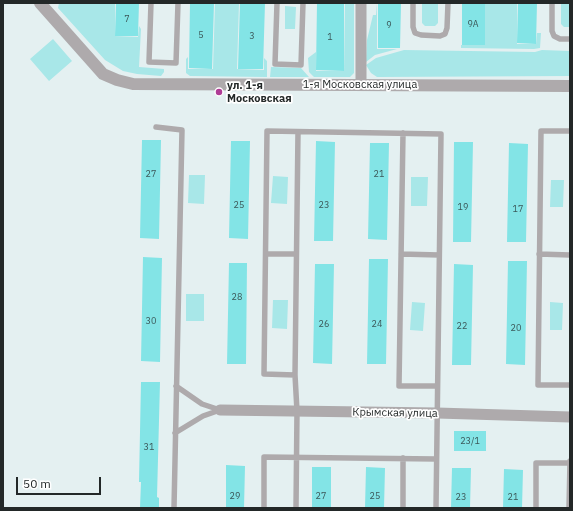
<!DOCTYPE html>
<meta charset="utf-8">
<style>
body{margin:0}
#map{position:relative;width:573px;height:511px;overflow:hidden;background:#e4f0f1;font-family:"IBM Plex Sans",sans-serif}
canvas{display:block}
.frame{position:absolute;inset:0;border:4px solid #232828;pointer-events:none}
.scale{position:absolute;left:16px;top:477px;width:85px;height:18px;box-sizing:border-box;border:2px solid #232828;border-top:0;padding-left:5px;font-size:12px;line-height:14px;white-space:nowrap;color:#232828;-webkit-text-stroke:3px #fff;paint-order:stroke}
</style>
<div id="map">
<canvas width="573" height="511"></canvas>
<div class="frame"></div>
<div class="scale">50 m</div>
</div>
<script>
const c = document.querySelector('canvas').getContext('2d');
c.lineJoin = 'round';
function fillPath(path, color) {
  c.fillStyle = color;
  c.fill(path, 'evenodd');
}
function toPath(rows) {
  const path = new Path2D();
  for (const r of rows) {
    path.moveTo(r[0], r[1]);
    for (let i = 2; i < r.length; i += 2) path.lineTo(r[i], r[i + 1]);
  }
  return path;
}
function trace(path, color, width, dash) {
  c.strokeStyle = color;
  c.lineWidth = width;
  c.lineCap = dash ? 'butt' : 'round';
  c.setLineDash(dash || []);
  c.stroke(path);
}
function write(font, color, halo, rows, align = 'center') {
  c.font = font + ' "IBM Plex Sans",sans-serif';
  c.lineWidth = 3.5;
  c.setLineDash([]);
  c.textBaseline = 'middle';
  c.strokeStyle = halo;
  c.fillStyle = color;
  for (const [text, x, y, turn = 0] of rows) {
    c.save();
    c.translate(x, y);
    c.rotate((+turn || 0) * Math.PI / 180);
    c.textAlign = isNaN(turn) ? turn : align;
    if (halo) c.strokeText(text, 0, 0);
    c.fillText(text, 0, 0);
    c.restore();
  }
}
fillPath(toPath([
 [59,3,115,3,115,36,138,37,139,26,141,29,139,67,164,69,164,72,161,76,137,74,123,71,105,60,58,8],
 [215,3,239,3,237,69,264,70,264,58,267,61,267,77,190,76,186,73,186,59,188,57,188,69,213,69],
 [345,3,354,3,354,73,350,77,314,77,309,72,308,58,316,52,316,71,344,71],
 [377,3,377,49,397,49,375,55,366,62,367,40,373,15,376,15],
 [422,3,438,3,438,23,435,26,425,26,422,23],
 [485,3,517,3,517,44,536,44,537,33,541,33,540,48,534,49,461,48,461,45,485,45],
 [561,3,570,3,570,27,564,27,561,24],
 [285,6,296,7,295,29,285,29],
 [53,39,72,61,49,81,30,59],
 [404,50,535,52,542,50,570,51,570,76,377,77,371,73,366,65,376,58],
 [271,67,301,68,309,77,270,77],
 [189,175,205,175,204,204,188,203],
 [273,176,288,177,287,204,271,203],
 [411,177,428,177,427,206,411,206],
 [551,180,564,180,563,207,550,207],
 [186,294,204,294,204,321,186,321],
 [273,300,288,300,287,329,272,328],
 [412,302,425,303,423,331,410,330],
 [550,302,563,303,562,330,550,330]
]), '#a8e7e8');
fillPath(toPath([
 [116,3,139,3,138,36,115,36],
 [190,3,214,3,212,69,189,68],
 [240,3,265,3,263,69,238,69],
 [317,3,344,3,344,71,316,70],
 [378,3,401,3,400,48,378,48],
 [462,3,485,3,485,45,462,45],
 [518,3,537,3,536,44,517,43],
 [142,140,161,140,159,239,140,238],
 [231,141,250,141,248,239,229,238],
 [316,141,335,142,333,241,314,241],
 [454,142,473,142,471,242,453,242],
 [370,143,389,143,387,240,368,239],
 [509,143,528,144,526,242,507,242],
 [143,257,162,258,160,362,141,361],
 [369,259,388,259,386,364,367,364],
 [508,261,527,261,525,365,506,364],
 [229,263,247,263,246,364,227,364],
 [315,264,334,264,332,364,313,363],
 [454,264,473,265,471,365,452,365],
 [141,382,160,382,157,497,159,498,159,508,140,508,141,482,139,482],
 [454,431,486,431,486,451,454,451],
 [226,465,245,466,244,508,226,508],
 [312,467,331,467,331,508,312,508],
 [366,467,385,468,384,508,365,508],
 [452,468,471,468,470,508,451,508],
 [504,469,523,470,522,508,503,508]
]), '#83e4e6');
trace(toPath([
 [151,3,149,62,176,63,178,3],
 [277,3,275,64,301,65,303,3],
 [413,3,413,27,415,33,421,35,440,36,445,34,447,28,448,3],
 [552,3,552,31,554,36,560,39,570,39],
 [156,127,182,130,174,508],
 [570,131,541,131,538,385,570,385],
 [403,133,399,386,437,386],
 [266,254,296,254],
 [401,254,439,255],
 [539,254,570,255],
 [295,375,264,374,267,131,441,134,436,508],
 [175,433,203,416,220,410,202,404,176,386],
 [264,508,264,457,436,459],
 [296,508,297,411,295,375,298,132],
 [403,508,403,458],
 [536,508,536,463,570,463],
 [569,508,570,461]
]), '#aeaaac', 5.5);
trace(toPath([
 [361,3,361,85],
 [220,410,437,413,570,417]
]), '#aeaaac', 11);
trace(toPath([
 [40,3,103,74,117,80,133,84,570,86]
]), '#aeaaac', 12);
for (const [x, y, r, color] of [
 [219,92,4,"#af3c96"]
]) {
  const dot = new Path2D();
  dot.arc(x, y, r, 0, 2 * Math.PI);
  c.fillStyle = color;
  c.fill(dot);
  trace(dot, '#fff', 1.5);
}
write('9px', '#3b5758', null, [
 ["7",127,19],
 ["9А",473,24],
 ["9",389,25],
 ["5",201,35],
 ["3",252,36],
 ["1",330,37],
 ["27",151,174],
 ["21",379,174],
 ["25",239,205],
 ["23",324,205],
 ["19",463,207],
 ["17",518,209],
 ["28",237,297],
 ["30",151,321],
 ["26",324,324],
 ["24",377,324],
 ["22",462,326],
 ["20",516,328],
 ["23/1",470,441],
 ["31",149,447],
 ["29",235,496],
 ["27",321,496],
 ["25",375,496],
 ["23",461,497],
 ["21",513,497]
]);
write('11px', '#232828', '#fff', [
 ["1-я Московская улица",360,85],
 ["Крымская улица",395,413,1]
]);
write('bold 11px', '#232828', '#fff', [
 ["ул. 1-я",227,86],
 ["Московская",227,99]
], 'left');
</script>
